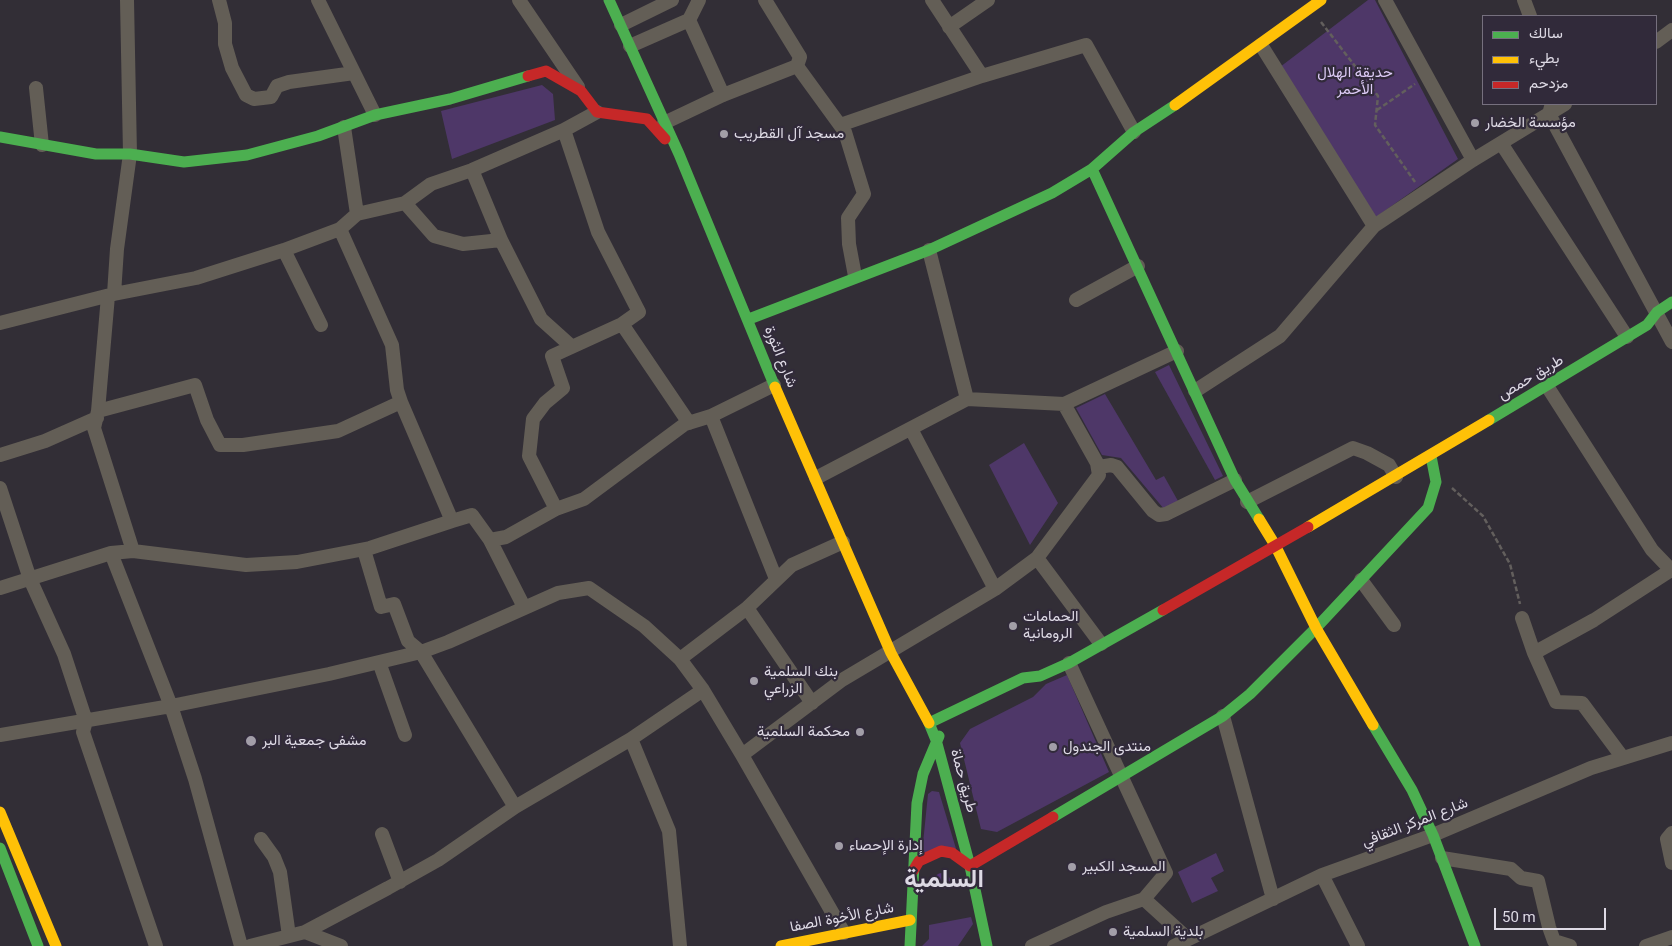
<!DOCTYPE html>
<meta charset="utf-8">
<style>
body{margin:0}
#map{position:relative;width:1672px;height:946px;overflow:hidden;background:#322e36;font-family:Roboto,Vazirmatn,sans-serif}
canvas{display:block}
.legend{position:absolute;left:1482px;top:15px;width:175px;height:90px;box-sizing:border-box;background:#312a3a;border:1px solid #76707e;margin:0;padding:6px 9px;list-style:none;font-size:15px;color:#dedae5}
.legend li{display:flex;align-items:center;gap:10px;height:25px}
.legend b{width:25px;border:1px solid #76707e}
.scale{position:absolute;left:1494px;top:908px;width:112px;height:22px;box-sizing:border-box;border:2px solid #dedae5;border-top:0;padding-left:6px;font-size:15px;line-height:18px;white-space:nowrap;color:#dedae5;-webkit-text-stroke:4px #312a3a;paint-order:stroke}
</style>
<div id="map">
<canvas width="1672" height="946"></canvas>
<ul class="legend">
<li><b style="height:6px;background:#4caf50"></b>سالك</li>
<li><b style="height:6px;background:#ffc107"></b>بطيء</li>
<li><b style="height:6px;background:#c62828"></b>مزدحم</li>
</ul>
<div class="scale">50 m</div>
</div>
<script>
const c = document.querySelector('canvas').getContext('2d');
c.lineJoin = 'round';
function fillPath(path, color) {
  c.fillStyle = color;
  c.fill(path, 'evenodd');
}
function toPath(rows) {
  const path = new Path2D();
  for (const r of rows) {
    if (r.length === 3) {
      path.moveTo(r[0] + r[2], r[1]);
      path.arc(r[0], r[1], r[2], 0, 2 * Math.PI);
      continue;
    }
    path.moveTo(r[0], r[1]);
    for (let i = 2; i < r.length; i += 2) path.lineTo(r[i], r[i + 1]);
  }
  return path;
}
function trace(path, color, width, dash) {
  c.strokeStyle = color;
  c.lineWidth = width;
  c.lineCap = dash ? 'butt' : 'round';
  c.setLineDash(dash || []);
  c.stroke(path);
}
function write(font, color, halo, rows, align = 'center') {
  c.font = font + ' Roboto,Vazirmatn,sans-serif';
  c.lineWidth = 4.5;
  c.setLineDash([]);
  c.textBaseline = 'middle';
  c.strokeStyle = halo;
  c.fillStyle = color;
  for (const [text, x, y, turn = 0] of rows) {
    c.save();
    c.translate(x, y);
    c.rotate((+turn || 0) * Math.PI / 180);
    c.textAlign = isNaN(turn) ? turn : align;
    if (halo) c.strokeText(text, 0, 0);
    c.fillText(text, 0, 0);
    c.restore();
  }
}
fillPath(toPath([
 [1368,0,1375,0,1458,159,1376,217,1280,67],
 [542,85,553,94,555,120,452,159,441,111],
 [1169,365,1223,476,1215,480,1155,372],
 [1105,394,1156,480,1164,476,1178,501,1164,509,1121,458,1102,455,1076,408],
 [1024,443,1058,503,1030,545,989,465],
 [1067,675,1109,772,997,832,981,829,960,743,970,729,1033,697,1046,684],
 [932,791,939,792,957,852,922,853,928,794],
 [1216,853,1224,871,1211,878,1218,891,1192,903,1178,872],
 [971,917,973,924,958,946,922,946,929,939,929,925]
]), '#4e3768');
fillPath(toPath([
 [942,881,8]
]), '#523175');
trace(toPath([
 [1321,22,1378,96,1375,125,1415,182],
 [1377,110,1415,84],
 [1452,488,1483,516,1510,564,1520,604]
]), '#635f5d', 2.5, [5, 2.5]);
trace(toPath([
 [219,0,225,23,225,44,232,68,246,95,254,99,271,97,277,86,289,82,354,73],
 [318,0,375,115],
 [519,0,578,87],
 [699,0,689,20,723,95],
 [765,0,800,57,797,66,845,132,864,194,848,218,849,244,855,276],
 [932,0,982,76,1086,45,1134,132],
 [1385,0,1473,160],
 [1524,0,1530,16],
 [621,25,672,0],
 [949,27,988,0],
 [1656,42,1672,30],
 [1261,45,1374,226],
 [630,46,689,20],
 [36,88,42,145],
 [1551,107,1549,114,1672,342],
 [664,123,723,95,797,66],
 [840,125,982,76],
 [344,127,357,214],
 [1501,143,1627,337],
 [472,170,501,240,541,319,571,346],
 [405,203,434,236,463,244,501,240],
 [340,229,392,345,397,390,401,402,452,521,472,515,490,540,524,607],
 [284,250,321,325],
 [929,250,967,399],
 [114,294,117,249,130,154,127,0],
 [1076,300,1138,266],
 [0,323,114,294,196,278,284,250,340,229,357,214,405,203,431,184,472,170,564,130,597,112],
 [622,324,689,423],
 [1547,386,1652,550,1672,571],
 [1195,391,1280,336,1374,226,1473,160,1565,104],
 [98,411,195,385,207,420,220,445,243,445,338,431,401,402],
 [711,416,776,579],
 [911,429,995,589],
 [0,455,45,441,97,418],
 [1099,467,1111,465,1117,467,1153,511,1159,515,1166,514,1235,480],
 [816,478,967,399,1064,404,1177,351],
 [0,488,30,579,64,654,86,721,83,732,156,946],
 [1247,502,1353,448,1367,453,1389,465,1396,477],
 [556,509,529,456,533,419,545,403,563,388,552,356,622,324,639,312,598,232,564,130],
 [490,540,506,537,556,509,584,499,685,424,711,416,774,385],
 [364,550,381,607,394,604,408,641,421,652,515,807],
 [133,551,246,565,297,562,370,548,452,521],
 [111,553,171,706,195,779,241,946],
 [1037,558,1101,644],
 [1361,580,1394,625],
 [0,588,111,553,133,551,94,428,98,411,108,296],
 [747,608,812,703],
 [1522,618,1534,653],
 [680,659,747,608,792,565,843,542],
 [379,662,405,735],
 [1069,663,1166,873,1144,899],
 [1223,716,1273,899],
 [0,735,171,706,329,674,421,652,448,642,558,593,589,588,644,626,680,659,703,690,742,755,844,933],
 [631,739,669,831,680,946],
 [742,755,842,680,995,589,1037,558,1099,475,1097,463,1064,404],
 [1623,758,1582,703,1556,702,1534,653,1594,620,1671,570],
 [1672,833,1667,839,1672,863],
 [382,834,400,882],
 [261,839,274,857,280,872,289,936],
 [1442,858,1511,869,1521,878,1538,881,1549,927,1554,941,1570,946],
 [1322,875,1358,946],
 [305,932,341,946],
 [250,946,305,932,388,888,438,860,515,807,631,739,703,690],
 [1032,946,1106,912,1144,899,1188,939],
 [1174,946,1322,875,1433,835,1591,768,1672,743],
 [1646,946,1672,937]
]), '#635e56', 14);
trace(toPath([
 [609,0,679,154,775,387],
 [0,137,96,154,130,154,184,162,247,155,318,136,375,115,450,99,528,76],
 [1092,169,1235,480,1259,519],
 [749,319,929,250,1052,193,1092,169,1134,132,1175,105],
 [1489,420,1647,325,1657,312,1672,302],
 [1373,725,1412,790,1433,835,1475,946],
 [1053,817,1223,716,1250,694,1316,628,1428,508,1436,482,1431,456],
 [0,848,38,946],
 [910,946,917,803,923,774,939,736],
 [987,946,970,866,936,740,929,723,1023,678,1040,676,1069,663,1163,610]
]), '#4caf50', 11);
trace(toPath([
 [1175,105,1321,0],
 [775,387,891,653,929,723],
 [1259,519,1275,545,1316,628,1373,725],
 [1308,527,1489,420],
 [0,812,56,946],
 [781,946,910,920]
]), '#ffc107', 11);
trace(toPath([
 [528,76,546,71,581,91,597,112,647,119,665,139],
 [1163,610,1308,527],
 [913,871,919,861,941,851,952,853,970,866,1053,817]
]), '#c62828', 11);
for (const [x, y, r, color] of [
 [1475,123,5,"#a29ea8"],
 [724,134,5,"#a29ea8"],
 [1013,626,5,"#a29ea8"],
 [754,681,5,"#a29ea8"],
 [860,732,5,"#a29ea8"],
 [251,741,6,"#a29ea8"],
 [1053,747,5,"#a29ea8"],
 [839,846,5,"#a29ea8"],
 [1072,867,5,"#a29ea8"],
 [1113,932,5,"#a29ea8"]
]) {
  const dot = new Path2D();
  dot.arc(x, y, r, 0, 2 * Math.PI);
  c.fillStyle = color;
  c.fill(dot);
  trace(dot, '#312a3a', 2);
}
write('15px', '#ddcbf6', '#312a3a', [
 ["حديقة الهلال",1355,73],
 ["الأحمر",1355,90]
]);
write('15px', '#dedae5', '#312a3a', [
 ["مؤسسة الخضار",1485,123],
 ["مسجد آل القطريب",734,134],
 ["الحمامات",1023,617],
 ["الرومانية",1023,634],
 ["بنك السلمية",764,672],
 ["الزراعي",764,689],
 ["محكمة السلمية",850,732,"right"],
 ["مشفى جمعية البر",262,741],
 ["منتدى الجندول",1063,747],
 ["إدارة الإحصاء",849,846],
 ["المسجد الكبير",1082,867],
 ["بلدية السلمية",1123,932]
], 'left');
write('15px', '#dedae5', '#312a3a', [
 ["شارع الثورة",780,357,68],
 ["طريق حمص",1531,378,-31],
 ["طريق حماة",963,781,75],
 ["شارع المركز الثقافي",1415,823,-21],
 ["شارع الأخوة الصفا",842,918,-11]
]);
write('bold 25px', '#dedae5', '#312a3a', [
 ["السلمية",944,881]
]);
</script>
